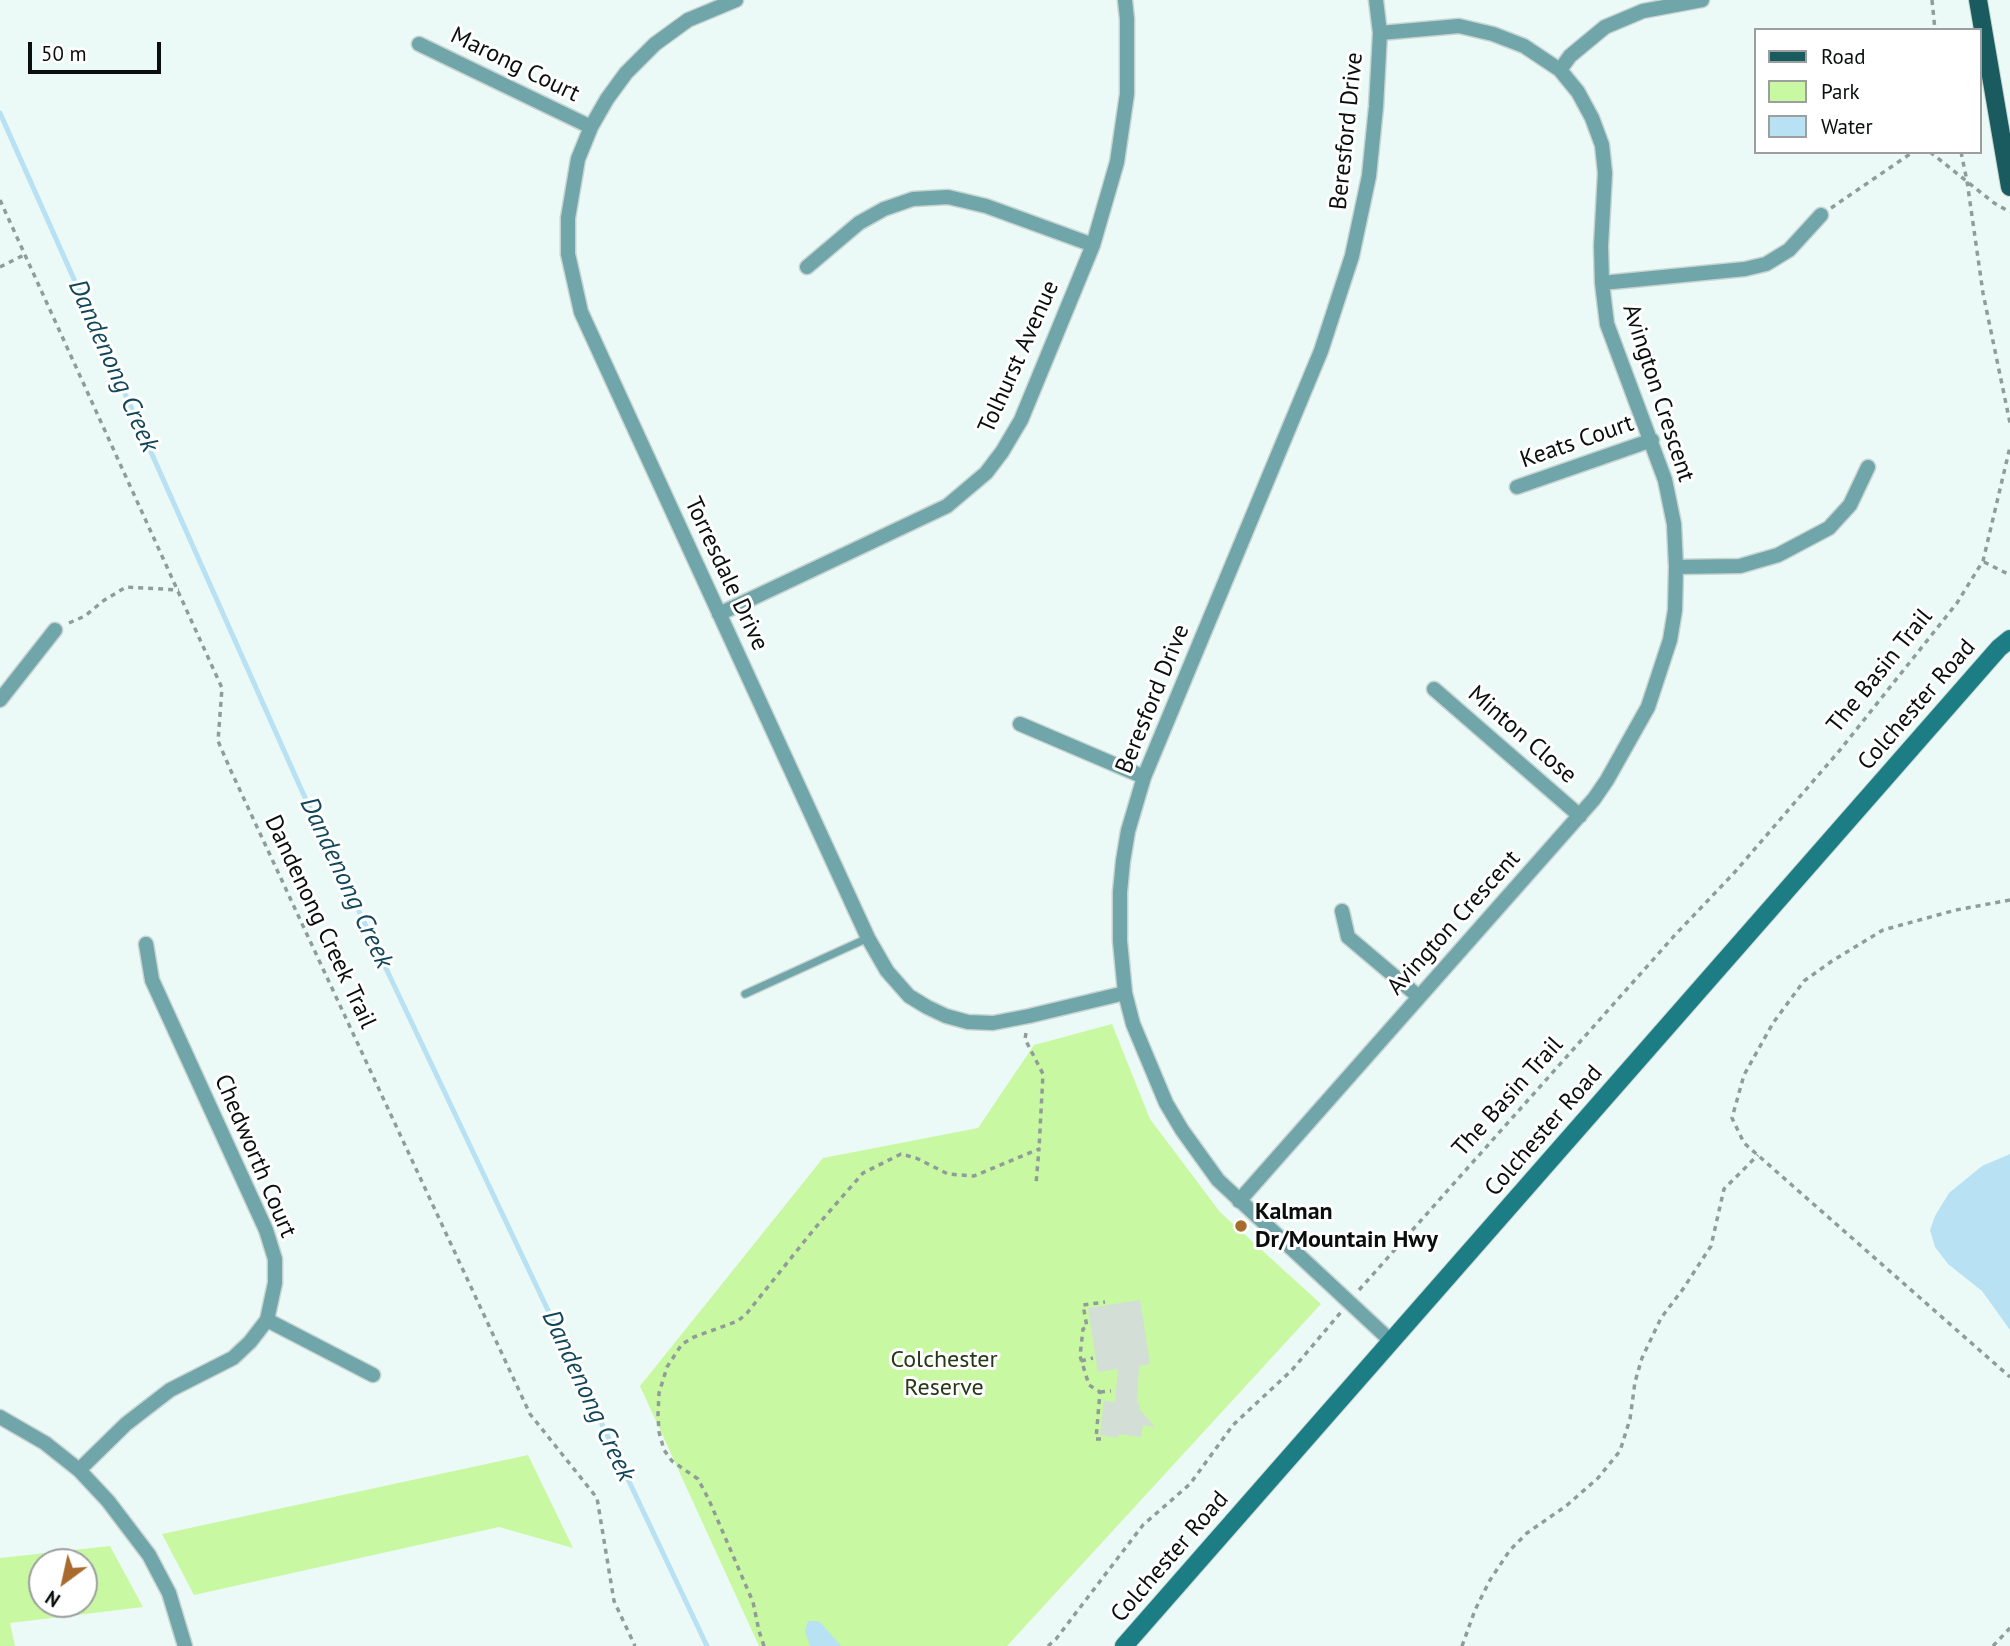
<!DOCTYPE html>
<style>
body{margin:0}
#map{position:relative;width:2010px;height:1646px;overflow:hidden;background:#ebfaf6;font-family:"PT Sans",sans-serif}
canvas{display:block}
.legend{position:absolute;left:1754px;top:28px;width:228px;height:126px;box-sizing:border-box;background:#fff;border:2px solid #9d9f9f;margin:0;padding:9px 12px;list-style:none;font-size:21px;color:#0a0f0e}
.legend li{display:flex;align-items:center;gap:14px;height:35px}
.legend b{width:35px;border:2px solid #9d9f9f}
.north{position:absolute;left:28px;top:1548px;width:70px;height:70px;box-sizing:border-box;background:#fff;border:2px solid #9d9f9f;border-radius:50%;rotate:213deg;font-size:19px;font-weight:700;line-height:28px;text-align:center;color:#0a0f0e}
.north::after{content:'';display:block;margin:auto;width:24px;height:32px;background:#a86a2f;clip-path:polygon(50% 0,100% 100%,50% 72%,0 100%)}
.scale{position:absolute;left:28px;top:42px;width:133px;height:32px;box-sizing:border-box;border:4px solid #0a0f0e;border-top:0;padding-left:9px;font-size:21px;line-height:24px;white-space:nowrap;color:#0a0f0e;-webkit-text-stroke:5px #fff;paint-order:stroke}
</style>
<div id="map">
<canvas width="2010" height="1646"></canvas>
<ul class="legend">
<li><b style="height:9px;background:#1a5b5f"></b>Road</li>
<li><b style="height:19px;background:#c9f8a2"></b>Park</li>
<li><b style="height:19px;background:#b8e1f3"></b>Water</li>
</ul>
<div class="north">N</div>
<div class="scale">50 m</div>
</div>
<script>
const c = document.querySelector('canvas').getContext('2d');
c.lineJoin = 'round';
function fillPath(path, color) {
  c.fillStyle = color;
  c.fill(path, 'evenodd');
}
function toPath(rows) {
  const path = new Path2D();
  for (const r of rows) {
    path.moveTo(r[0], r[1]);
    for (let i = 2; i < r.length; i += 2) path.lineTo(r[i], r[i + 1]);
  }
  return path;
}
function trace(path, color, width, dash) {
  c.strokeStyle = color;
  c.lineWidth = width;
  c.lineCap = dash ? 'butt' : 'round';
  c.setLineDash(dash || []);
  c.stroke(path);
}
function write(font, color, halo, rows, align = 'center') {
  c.font = font + ' "PT Sans",sans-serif';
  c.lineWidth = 6;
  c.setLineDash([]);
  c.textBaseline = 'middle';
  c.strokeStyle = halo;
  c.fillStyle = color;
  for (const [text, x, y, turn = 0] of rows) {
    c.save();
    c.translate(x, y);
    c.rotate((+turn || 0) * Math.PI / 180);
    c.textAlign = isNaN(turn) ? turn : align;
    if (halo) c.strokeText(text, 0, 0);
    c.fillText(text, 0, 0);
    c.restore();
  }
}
fillPath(toPath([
 [1112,1024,1150,1119,1220,1212,1321,1304,1007,1646,759,1646,640,1386,823,1158,978,1128,1034,1045],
 [528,1455,573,1548,499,1527,194,1595,162,1534],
 [110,1546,143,1607,10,1623,15,1646,0,1646,0,1558],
 [42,1562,84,1562,84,1604,42,1604]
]), '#c9f8a2');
fillPath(toPath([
 [2010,1154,2010,1330,1982,1291,1948,1264,1935,1247,1930,1230,1935,1216,1949,1193,1982,1166],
 [808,1621,819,1621,841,1646,810,1646,805,1631]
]), '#b8e1f3');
trace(toPath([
 [0,113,302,791,707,1646]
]), '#b8e1f3', 5);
fillPath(toPath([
 [1140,1300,1150,1364,1139,1366,1137,1403,1140,1404,1139,1409,1155,1427,1143,1425,1141,1437,1119,1434,1118,1438,1100,1435,1104,1401,1115,1402,1118,1369,1098,1372,1088,1308]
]), '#d2ded6');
const service = toPath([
 [745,994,868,938]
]);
const minor = toPath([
 [736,0,688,20,655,44,626,73,607,99,591,127,578,159,568,218,568,254,581,312,868,938,887,971,909,996,927,1007,946,1016,968,1022,993,1023,1029,1016,1125,993],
 [1376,0,1380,33,1376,107,1369,176,1352,256,1321,351,1144,777,1128,831,1123,861,1120,892,1120,941,1125,993,1133,1024,1166,1103,1182,1130,1218,1180,1392,1342],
 [419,44,591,127],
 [1560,70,1570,56,1605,27,1643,11,1702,0],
 [807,267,859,223,884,209,913,199,948,197,986,206,1093,245],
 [1602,283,1745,269,1766,264,1789,250,1821,215],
 [1517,487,1652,440],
 [1676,567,1740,566,1778,555,1829,528,1850,505,1868,467],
 [719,614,947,506,986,473,1002,452,1021,420,1093,245,1117,162,1127,94,1127,19,1125,0],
 [1434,689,1580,816],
 [0,700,55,630],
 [1020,724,1144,777],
 [1342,911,1348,937,1419,997],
 [1239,1201,1594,799,1607,780,1648,707,1670,640,1675,610,1676,567,1674,524,1665,480,1607,324,1602,283,1601,246,1605,173,1602,145,1592,118,1578,92,1560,70,1524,46,1493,34,1459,26,1380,33],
 [267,1320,373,1375],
 [0,1417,45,1443,79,1470,108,1501,149,1555,169,1593,185,1646],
 [79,1470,126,1424,170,1390,233,1358,250,1342,267,1320,275,1283,275,1259,266,1230,152,980,146,944]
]);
const secondary = toPath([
 [1124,1646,1999,648,2010,639]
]);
const primary = toPath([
 [1978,0,2010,187]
]);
trace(service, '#c7d4d1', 10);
trace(minor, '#c7d4d1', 17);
trace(secondary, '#c7d4d1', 20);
trace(primary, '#c7d4d1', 20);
trace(toPath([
 [1932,0,1935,30],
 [1930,152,1994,203,2010,212],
 [1961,152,1967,181,1983,293,2010,423],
 [0,200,222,688,218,741,231,771,530,1414,597,1498,614,1601,635,1646],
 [1831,208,1913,152],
 [0,267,26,254],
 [1984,562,2010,575],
 [69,623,85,616,103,601,126,587,179,590],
 [2010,900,1956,910,1883,930,1832,961,1804,981,1773,1023,1744,1075,1732,1118,1744,1143,2010,1377],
 [1026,1033,1025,1039,1043,1074,1039,1149],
 [1359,1290,1675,935,1734,873,1840,750,1957,603,1983,561,2010,447],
 [1081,1361,1093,1358],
 [1100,1392,1111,1391],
 [1101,1439,1096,1439,1100,1392,1089,1385,1080,1356,1083,1329,1087,1327,1083,1305,1105,1302],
 [764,1646,759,1631,753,1602,709,1500,698,1479,672,1461,664,1450,659,1432,658,1415,659,1393,667,1367,682,1344,694,1337,738,1321,747,1313,815,1228,863,1173,901,1154,916,1158,948,1174,974,1176,1039,1149,1036,1184],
 [1048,1646,1056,1639,1143,1525,1190,1484,1233,1425,1292,1370,1341,1312],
 [1462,1646,1475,1610,1490,1580,1510,1550,1527,1533,1566,1506,1598,1478,1620,1451,1630,1419,1635,1382,1642,1358,1661,1318,1683,1289,1711,1246,1724,1189,1758,1155],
 [1993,1646,2010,1628]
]), '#919c99', 3.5, [5, 5]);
trace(service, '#70a5a9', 7);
trace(minor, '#70a5a9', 14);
trace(secondary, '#1d7d84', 18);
trace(primary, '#1a5b5f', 18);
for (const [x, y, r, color] of [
 [1241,1226,7,"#a86a2f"]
]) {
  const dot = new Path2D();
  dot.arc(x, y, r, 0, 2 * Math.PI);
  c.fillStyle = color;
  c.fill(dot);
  trace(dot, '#fff', 2.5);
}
write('24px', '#0a0f0e', '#fff', [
 ["Marong Court",515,65,26],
 ["Beresford Drive",1347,131,-84],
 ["Tolhurst Avenue",1019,357,-66],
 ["Avington Crescent",1658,393,72],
 ["Keats Court",1577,442,-19],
 ["Torresdale Drive",726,574,65],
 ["The Basin Trail",1880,671,-51],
 ["Beresford Drive",1153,699,-68],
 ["Colchester Road",1917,705,-49],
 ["Minton Close",1522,735,41],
 ["Dandenong Creek Trail",320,922,65],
 ["Avington Crescent",1454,923,-48],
 ["The Basin Trail",1508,1097,-48],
 ["Colchester Road",1544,1131,-49],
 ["Chedworth Court",255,1156,67],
 ["Colchester Road",1170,1557,-49]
]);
write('bold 24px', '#0a0f0e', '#fff', [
 ["Kalman",1255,1212],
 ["Dr/Mountain Hwy",1255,1240]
], 'left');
write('24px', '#263916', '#fff', [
 ["Colchester",944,1360],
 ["Reserve",944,1388]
]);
write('italic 26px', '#124759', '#fff', [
 ["Dandenong Creek",113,366,66],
 ["Dandenong Creek",346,883,65],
 ["Dandenong Creek",588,1396,65]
]);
</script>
